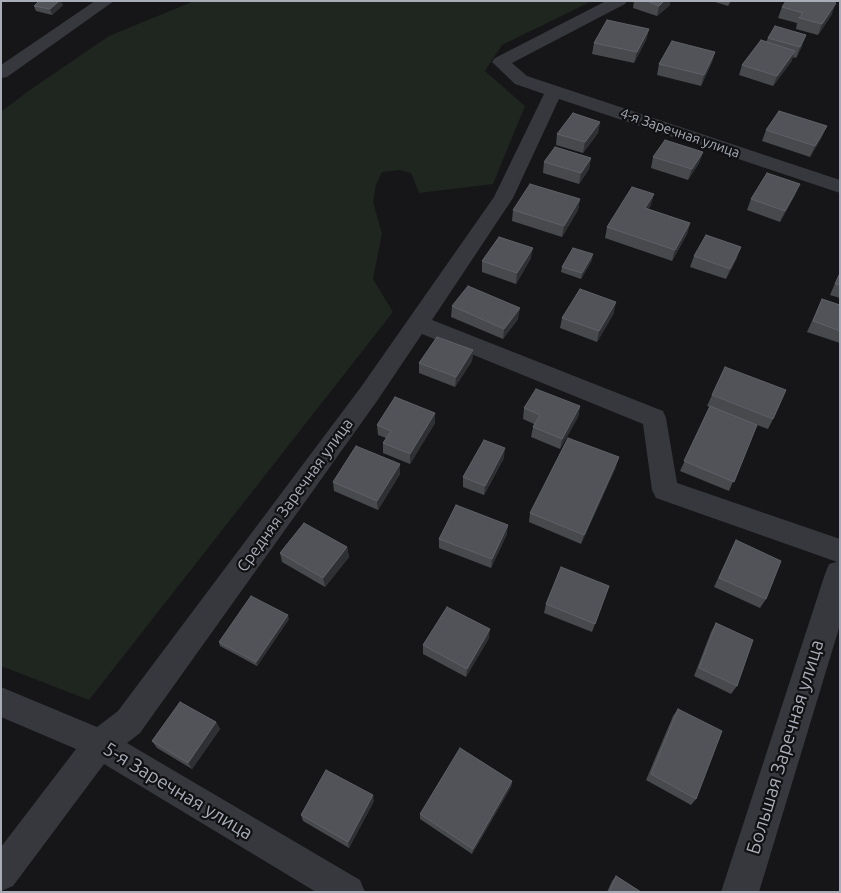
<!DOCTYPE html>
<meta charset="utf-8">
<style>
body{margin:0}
#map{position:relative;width:841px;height:893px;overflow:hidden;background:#161618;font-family:Ubuntu,sans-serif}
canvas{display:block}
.frame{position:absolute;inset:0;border:2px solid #a8adb8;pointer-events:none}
</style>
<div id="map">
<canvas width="841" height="893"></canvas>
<div class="frame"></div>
</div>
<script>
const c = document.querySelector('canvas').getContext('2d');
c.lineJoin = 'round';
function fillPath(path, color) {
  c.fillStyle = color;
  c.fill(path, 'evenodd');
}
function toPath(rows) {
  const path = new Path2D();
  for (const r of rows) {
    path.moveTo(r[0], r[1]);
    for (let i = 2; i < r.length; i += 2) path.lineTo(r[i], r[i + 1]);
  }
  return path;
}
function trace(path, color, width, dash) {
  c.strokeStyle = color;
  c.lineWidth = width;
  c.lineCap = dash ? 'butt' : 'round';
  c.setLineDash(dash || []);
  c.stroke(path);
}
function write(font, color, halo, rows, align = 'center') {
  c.font = font + ' Ubuntu,sans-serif';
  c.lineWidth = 4.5;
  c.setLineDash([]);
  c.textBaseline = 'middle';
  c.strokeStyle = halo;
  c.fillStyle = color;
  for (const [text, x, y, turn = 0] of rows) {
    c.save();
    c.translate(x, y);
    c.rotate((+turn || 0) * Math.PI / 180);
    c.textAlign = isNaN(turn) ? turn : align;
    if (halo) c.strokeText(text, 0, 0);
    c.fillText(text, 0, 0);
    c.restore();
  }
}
fillPath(toPath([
 [194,1,592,1,502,45,485,71,525,106,493,184,419,193,411,173,400,170,382,172,376,185,373,202,382,234,373,279,393,312,89,700,1,666,1,112,27,92,109,36]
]), '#1e261f');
fillPath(toPath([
 [95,1,114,1,7,77,1,78,1,65,95,1],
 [606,1,627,1,625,4,512,63,527,76,840,180,840,193,559,99,513,198,432,320,663,411,666,418,677,483,840,539,840,563,656,498,652,490,643,424,422,334,377,401,140,733,127,743,360,880,365,892,316,892,104,764,13,886,1,891,1,847,76,749,1,717,1,687,97,727,118,711,361,387,494,197,544,94,515,84,492,62,495,58,606,1]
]), '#37383d');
fillPath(toPath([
 [840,561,840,625,759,892,721,892,825,574,829,564,840,561]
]), '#37383d');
fillPath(toPath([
 [634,1,670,1,670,5,657,16,633,8],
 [712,1,731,1,728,6],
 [63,5,52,15,36,11,34,6],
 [782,7,832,14,818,35,796,29,797,23,778,18],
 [649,29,646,40,634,63,592,54,594,43],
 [768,38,802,46,796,58,793,57,791,62,773,86,739,75,742,65,766,42],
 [715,52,712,62,701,86,657,75,659,64],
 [600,122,598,133,583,153,556,145,557,134],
 [766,130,822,137,810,157,762,141],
 [703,152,699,163,688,180,651,168,653,157],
 [591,158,589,169,579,184,543,173,544,162],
 [795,195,780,222,747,210,751,199],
 [580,199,578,210,562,237,512,221,513,210],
 [651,205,648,209,690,223,687,234,672,261,605,238,607,227],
 [694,256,737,258,726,279,690,267],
 [531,258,516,284,482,272,482,261],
 [592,260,581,279,561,272,562,267],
 [840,272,840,298,830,295],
 [822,299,840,305,840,343,807,332],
 [452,306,518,319,503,339,451,317],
 [614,313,597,342,560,328,562,318],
 [473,350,472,361,455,387,419,373,419,363],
 [712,395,773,419,768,429,757,425,729,491,680,471,710,407,707,406],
 [580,406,578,417,560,449,531,437,533,427,534,424,523,419,524,408],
 [435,423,410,464,383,453,383,443,386,438,378,435,377,425],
 [504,458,484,495,463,487,463,477],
 [616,467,581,544,529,522,530,513],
 [400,474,378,510,334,491,333,482],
 [507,534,491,568,439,548,439,539],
 [736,540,766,599,760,608,714,587,731,550],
 [347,547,349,557,325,587,282,562,280,553],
 [609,586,592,632,544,613,546,604],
 [289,619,257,666,220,646,219,642],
 [716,623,737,686,731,694,694,676,711,632],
 [489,638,466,677,423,654,423,645],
 [678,709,696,799,691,805,646,780,673,716],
 [216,722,220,729,192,769,157,748,152,741],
 [512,781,511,787,472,854,420,819,420,814],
 [374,801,349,848,303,821,301,815],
 [616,876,641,892,607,892,612,881]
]), '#47494d');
fillPath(toPath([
 [59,1,61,1,63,5,52,15,50,9],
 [664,1,670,1,670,5,657,16,659,6],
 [836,3,832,14,818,35,822,24],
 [649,29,646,40,634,63,637,52],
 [806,35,802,46,796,58,800,47],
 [795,51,791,62,773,86,777,76],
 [715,52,712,62,701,86,704,75],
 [600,122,598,133,583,153,585,142],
 [827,126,822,137,810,157,815,146],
 [703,152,699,163,688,180,692,169],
 [591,158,589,169,579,184,581,173],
 [800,184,795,195,780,222,785,211],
 [654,194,651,205,642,219,645,208],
 [580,199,578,210,562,237,564,226],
 [690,223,687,234,672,261,675,250],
 [741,247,737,258,726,279,730,269],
 [533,248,531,258,516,284,517,273],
 [593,254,592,260,581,279,582,273],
 [616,302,614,313,597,342,599,331],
 [520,308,518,319,503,339,504,329],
 [473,350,472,361,455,387,456,377],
 [580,406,578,417,560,449,562,439],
 [435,413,435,423,410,464,410,454],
 [505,448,504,458,484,495,485,486],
 [619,457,616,467,581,544,584,535],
 [400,464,400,474,378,510,377,501],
 [508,525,507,534,491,568,492,559],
 [347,547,349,557,325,587,323,578],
 [288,615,289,619,257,666,256,662],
 [490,629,489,638,466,677,467,669],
 [216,722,220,729,192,769,188,763],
 [512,781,511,787,472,854,473,849],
 [373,795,374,801,349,848,348,842]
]), '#2f3033');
const building = toPath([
 [39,1,59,1,50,9,34,6,39,1],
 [647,1,664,1,659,6,647,1],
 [786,1,828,1,836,3,822,24,799,18,803,13,782,7,786,1],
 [607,20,649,29,637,52,594,43,607,20],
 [775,26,806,35,800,47,768,38,775,26],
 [761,40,795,51,777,76,742,65,761,40],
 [672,41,715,52,704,75,659,64,672,41],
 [779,111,827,126,815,146,766,130,779,111],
 [573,113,600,122,585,142,557,134,573,113],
 [665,140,703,152,692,169,653,157,665,140],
 [555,147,591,158,581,173,544,162,555,147],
 [767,173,800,184,785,211,751,199,767,173],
 [530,184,580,199,564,226,513,210,530,184],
 [632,187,654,194,645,208,690,223,675,250,607,227,632,187],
 [706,235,741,247,730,269,694,256,706,235],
 [499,237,533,248,517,273,482,261,499,237],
 [573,248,593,254,582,273,562,267,573,248],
 [840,273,840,285,835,284,840,273],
 [468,286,520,308,504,329,452,306,468,286],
 [580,289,616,302,599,331,562,318,580,289],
 [822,299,840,305,840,331,813,321,822,299],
 [437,337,473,350,456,377,419,363,437,337],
 [725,367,786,390,773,419,712,395,725,367],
 [536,389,580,406,562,439,533,427,540,415,524,408,536,389],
 [395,397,435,413,410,454,383,443,391,431,377,425,395,397],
 [710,406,757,425,734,482,684,461,710,406],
 [568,438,619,457,584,535,530,513,568,438],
 [484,440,505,448,485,486,463,477,484,440],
 [356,446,400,464,377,501,333,482,356,446],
 [456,505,508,525,492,559,439,539,456,505],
 [304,523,347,547,323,578,280,553,304,523],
 [736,540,781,561,766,599,719,578,736,540],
 [561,567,609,586,595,624,546,604,561,567],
 [251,596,288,615,256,662,219,642,251,596],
 [447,607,490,629,467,669,423,645,447,607],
 [716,623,753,640,737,686,699,668,716,623],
 [180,702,216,722,188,763,152,741,180,702],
 [678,709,722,731,696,799,651,774,678,709],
 [460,748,512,781,473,849,420,814,460,748],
 [326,770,373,795,348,842,301,815,326,770],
 [616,876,641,892,609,892,616,876]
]);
fillPath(building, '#525359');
trace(building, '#5f6168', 1);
write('14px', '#a8adb8', '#111113', [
 ["4-я Заречная улица",680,133,19]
]);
write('16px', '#a8adb8', '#111113', [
 ["Средняя Заречная улица",295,495,-54]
]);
write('19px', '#a8adb8', '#111113', [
 ["Большая Заречная улица",785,747,-73],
 ["5-я Заречная улица",178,791,31]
]);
</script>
